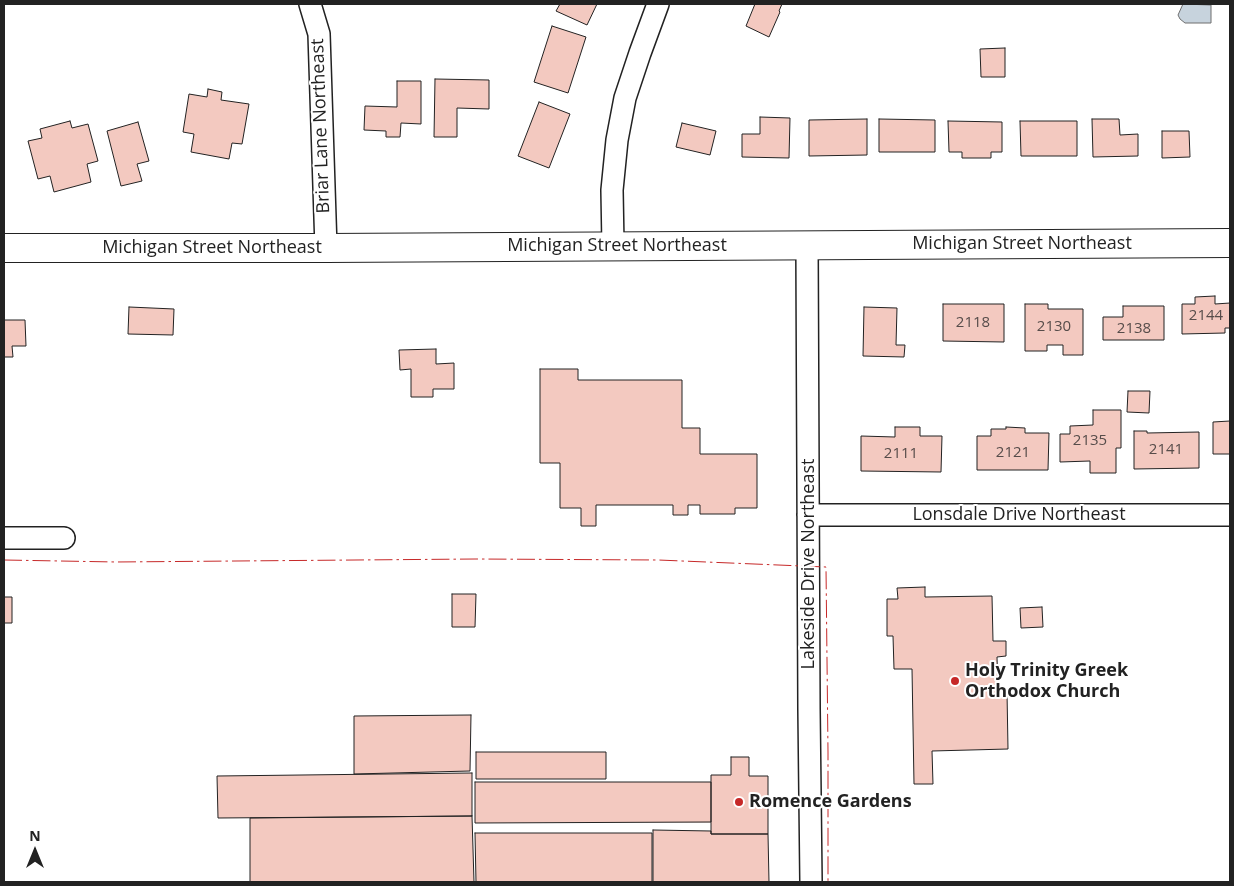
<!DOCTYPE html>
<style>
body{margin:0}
#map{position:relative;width:1234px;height:886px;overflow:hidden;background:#fff;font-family:"Open Sans",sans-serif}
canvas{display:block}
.frame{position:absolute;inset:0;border:5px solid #222;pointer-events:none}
.north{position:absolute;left:10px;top:826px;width:50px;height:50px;-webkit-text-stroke:4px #fff;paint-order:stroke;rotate:0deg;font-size:14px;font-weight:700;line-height:20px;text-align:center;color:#222}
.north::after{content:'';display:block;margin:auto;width:18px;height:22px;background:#222;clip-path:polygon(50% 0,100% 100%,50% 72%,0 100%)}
</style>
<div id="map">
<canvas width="1234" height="886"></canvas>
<div class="frame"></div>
<div class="north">N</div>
</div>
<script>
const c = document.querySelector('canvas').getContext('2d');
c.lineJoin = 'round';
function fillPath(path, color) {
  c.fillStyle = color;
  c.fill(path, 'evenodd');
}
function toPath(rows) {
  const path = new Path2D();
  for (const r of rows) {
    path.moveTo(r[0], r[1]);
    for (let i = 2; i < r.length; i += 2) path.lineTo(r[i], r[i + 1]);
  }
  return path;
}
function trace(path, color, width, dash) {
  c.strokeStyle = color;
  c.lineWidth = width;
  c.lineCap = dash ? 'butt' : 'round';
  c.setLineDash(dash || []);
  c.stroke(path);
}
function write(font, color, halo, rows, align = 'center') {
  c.font = font + ' "Open Sans",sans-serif';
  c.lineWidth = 4;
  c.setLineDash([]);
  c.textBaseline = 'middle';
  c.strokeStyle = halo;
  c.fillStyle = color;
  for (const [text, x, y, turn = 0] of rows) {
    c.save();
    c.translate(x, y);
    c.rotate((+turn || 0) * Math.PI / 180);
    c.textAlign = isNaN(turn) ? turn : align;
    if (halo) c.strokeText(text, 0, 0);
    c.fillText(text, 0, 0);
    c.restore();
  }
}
const water = toPath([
 [1183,4,1211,5,1211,23,1185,23,1180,19,1178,15,1183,4]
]);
fillPath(water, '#c7d3dd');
trace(water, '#6f6f6f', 1);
const building = toPath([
 [560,4,597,4,587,25,556,11,560,4],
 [755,4,782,4,779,11,780,12,769,37,746,26,755,4],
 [552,26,586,37,568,93,534,82,552,26],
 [1005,48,1005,77,981,77,980,49,1005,48],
 [435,79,489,80,489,109,457,108,457,137,434,137,435,79],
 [397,81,421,81,421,124,401,123,400,137,386,137,386,131,364,130,365,106,397,107,397,81],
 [208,89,222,92,221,100,249,104,242,144,232,143,229,159,191,152,194,134,183,132,189,94,207,97,208,89],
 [539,102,570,114,549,168,518,156,539,102],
 [760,117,790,118,789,158,742,157,742,134,760,134,760,117],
 [867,119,867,155,809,156,809,120,867,119],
 [879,119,935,120,935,152,879,152,879,119],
 [1092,119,1119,119,1120,135,1138,134,1138,156,1093,157,1092,119],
 [70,121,72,128,88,124,98,161,87,164,91,182,54,192,50,176,38,179,28,141,42,138,40,129,70,121],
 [948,121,1002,122,1002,152,991,152,991,158,962,158,962,152,949,152,948,121],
 [1020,121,1077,121,1077,156,1021,156,1020,121],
 [138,122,149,161,137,164,142,181,121,186,107,131,138,122],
 [682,123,716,131,710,155,676,147,682,123],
 [1162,131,1189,131,1190,157,1162,158,1162,131],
 [1215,296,1215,304,1230,303,1230,328,1225,328,1225,333,1182,334,1182,304,1195,304,1195,297,1215,296],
 [943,304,1004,304,1004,342,943,341,943,304],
 [1025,304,1048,304,1048,309,1083,309,1083,355,1063,355,1063,345,1047,345,1047,351,1025,351,1025,304],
 [1123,306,1164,306,1164,340,1103,340,1103,317,1123,317,1123,306],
 [129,307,174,309,173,335,128,334,129,307],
 [864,307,897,308,896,345,905,345,904,357,863,356,864,307],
 [4,320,25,320,26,346,12,346,13,357,4,357,4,320],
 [436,349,436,364,454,363,454,389,433,389,433,397,411,397,411,369,400,370,399,350,436,349],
 [540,369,578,369,578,380,682,380,682,428,700,428,700,454,757,454,757,508,735,508,735,514,700,514,700,505,688,505,688,515,673,515,673,505,596,505,596,526,581,526,581,508,560,508,560,463,540,463,540,369],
 [1128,391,1150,391,1149,413,1127,412,1128,391],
 [1093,410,1121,410,1121,448,1116,448,1116,473,1090,473,1090,461,1060,462,1060,434,1070,434,1070,426,1093,425,1093,410],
 [1230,421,1230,454,1213,454,1213,422,1230,421],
 [895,427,920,427,920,436,942,436,941,472,861,471,861,436,895,437,895,427],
 [1006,427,1025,428,1025,433,1049,433,1048,470,977,470,977,436,991,436,991,429,1006,429,1006,427],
 [1134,431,1147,431,1147,433,1199,432,1199,468,1134,469,1134,431],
 [925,587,925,597,992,596,993,641,1006,641,1006,656,997,657,998,692,1007,692,1008,749,932,751,933,784,914,784,912,669,894,669,893,636,887,636,887,599,898,599,897,588,925,587],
 [452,594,476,594,475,627,452,627,452,594],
 [4,597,12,597,12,623,4,623,4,597],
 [1042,607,1043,627,1021,628,1020,608,1042,607],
 [471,715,470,771,354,774,354,716,471,715],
 [476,752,606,752,606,779,476,779,476,752],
 [731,757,749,757,749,776,768,776,768,834,711,834,711,775,731,775,731,757],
 [472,773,472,816,218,818,217,776,472,773],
 [475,782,711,782,711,822,475,823,475,782],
 [472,816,474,882,250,882,250,818,472,816],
 [653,830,711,831,711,834,768,834,769,882,653,882,653,830],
 [475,833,652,833,652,882,476,882,475,833]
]);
fillPath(building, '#f3c9c0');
trace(building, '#222', 1);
const minor = toPath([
 [310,4,319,34,326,248],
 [807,245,809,709,811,882],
 [613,246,612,190,617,140,625,98,640,53,658,4],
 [808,515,1230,515],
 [4,538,64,538]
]);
const major = toPath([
 [4,248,326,248,1230,243]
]);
trace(minor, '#222', 24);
trace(major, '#222', 30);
trace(minor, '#fff', 21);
trace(major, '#fff', 28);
trace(toPath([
 [4,560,116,562,476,559,658,560,826,567,828,752,828,882]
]), '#c62828', 1, [18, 4, 2.5, 4]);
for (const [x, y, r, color] of [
 [955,681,5,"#c62828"],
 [739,802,5,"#c62828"]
]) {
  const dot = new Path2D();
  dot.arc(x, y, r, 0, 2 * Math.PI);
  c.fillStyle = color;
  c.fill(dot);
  trace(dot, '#fff', 2);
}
write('15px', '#564c4a', null, [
 ["2144",1206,316],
 ["2118",973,323],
 ["2130",1054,327],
 ["2138",1134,329],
 ["2135",1090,441],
 ["2141",1166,450],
 ["2121",1013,453],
 ["2111",901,454]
]);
write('18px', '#222', '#fff', [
 ["Briar Lane Northeast",321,126,-92],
 ["Michigan Street Northeast",1022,244],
 ["Michigan Street Northeast",617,246],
 ["Michigan Street Northeast",212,248],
 ["Lonsdale Drive Northeast",1019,515],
 ["Lakeside Drive Northeast",809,564,-90]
]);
write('bold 18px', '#222', '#fff', [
 ["Holy Trinity Greek",965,671],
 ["Orthodox Church",965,692],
 ["Romence Gardens",749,802]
], 'left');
</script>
